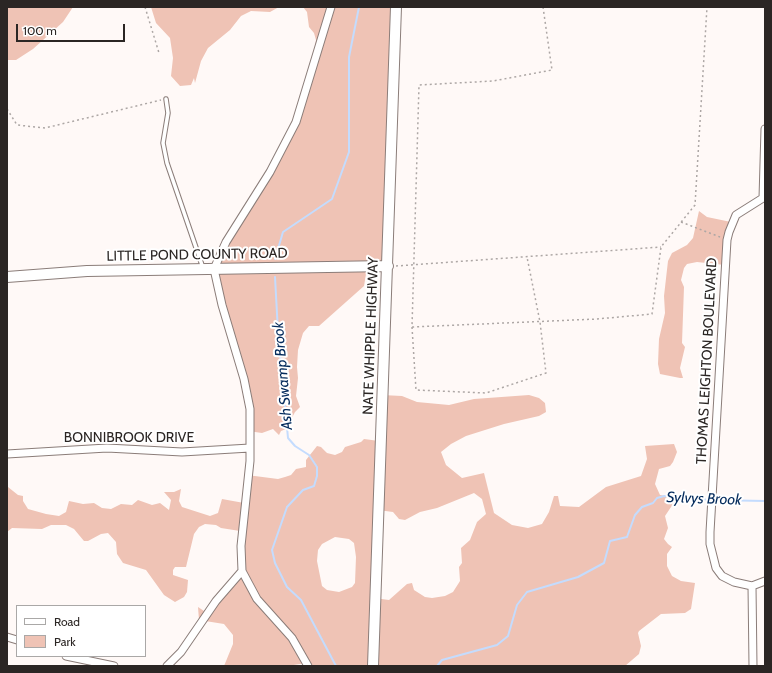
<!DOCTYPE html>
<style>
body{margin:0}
#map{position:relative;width:772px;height:673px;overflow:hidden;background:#fff9f7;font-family:Cabin,sans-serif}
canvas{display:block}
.frame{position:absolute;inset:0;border:8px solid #2b2624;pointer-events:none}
.legend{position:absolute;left:16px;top:605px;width:130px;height:52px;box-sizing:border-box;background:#fff;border:1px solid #aaa8a7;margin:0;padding:5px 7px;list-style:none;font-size:12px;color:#2b2624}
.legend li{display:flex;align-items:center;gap:8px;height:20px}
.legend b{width:20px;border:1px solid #aaa8a7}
.scale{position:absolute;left:16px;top:24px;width:109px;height:18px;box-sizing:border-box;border:2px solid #2b2624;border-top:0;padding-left:5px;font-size:12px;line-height:14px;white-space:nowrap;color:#2b2624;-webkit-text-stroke:3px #fff;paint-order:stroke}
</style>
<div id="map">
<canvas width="772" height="673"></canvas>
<div class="frame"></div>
<ul class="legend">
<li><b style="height:5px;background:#fff"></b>Road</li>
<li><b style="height:11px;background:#efc3b5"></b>Park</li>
</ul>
<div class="scale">100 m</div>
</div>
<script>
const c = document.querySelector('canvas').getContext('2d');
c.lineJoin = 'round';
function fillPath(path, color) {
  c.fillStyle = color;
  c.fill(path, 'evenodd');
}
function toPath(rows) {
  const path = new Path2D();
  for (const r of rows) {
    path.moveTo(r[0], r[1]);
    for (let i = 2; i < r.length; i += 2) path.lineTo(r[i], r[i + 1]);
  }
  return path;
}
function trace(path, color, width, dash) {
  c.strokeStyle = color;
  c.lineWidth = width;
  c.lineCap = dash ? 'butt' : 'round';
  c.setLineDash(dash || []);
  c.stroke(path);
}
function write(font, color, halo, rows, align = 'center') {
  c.font = font + ' Cabin,sans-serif';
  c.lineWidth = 4;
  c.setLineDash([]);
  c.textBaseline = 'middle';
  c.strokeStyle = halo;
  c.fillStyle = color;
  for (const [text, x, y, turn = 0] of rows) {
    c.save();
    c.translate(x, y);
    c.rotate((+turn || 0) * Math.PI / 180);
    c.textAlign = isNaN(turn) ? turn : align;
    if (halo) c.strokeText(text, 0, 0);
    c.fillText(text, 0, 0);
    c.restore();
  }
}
fillPath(toPath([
 [7,7,73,7,63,22,33,49,16,60,7,60],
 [151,7,279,7,270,12,251,11,241,16,230,30,208,48,201,61,195,83,194,78,191,85,180,86,171,76,173,58,170,38,156,23],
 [303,7,394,7,385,265,367,268,364,286,319,326,309,326,303,333,298,350,297,367,298,378,296,396,300,407,295,412,286,429,281,431,279,435,273,429,262,433,248,431,245,389,214,274,222,252,295,127,312,68,316,40,314,33,309,27,307,12],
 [699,211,707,217,731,222,725,265,697,262,687,264,684,268,681,280,684,287,682,343,685,347,680,368,683,378,680,378,660,374,658,364,659,339,665,313,664,296,668,261,672,253,687,245,693,238],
 [382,395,402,396,417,402,449,405,474,399,529,395,539,398,545,403,546,412,539,416,504,424,466,436,451,444,441,452,446,465,462,478,484,473,494,513,512,525,528,528,542,524,549,512,554,496,558,496,560,506,579,507,606,487,641,476,647,459,645,446,674,444,677,452,673,462,670,466,659,469,655,484,660,495,677,498,665,516,668,528,664,539,668,544,672,547,667,554,667,566,672,576,681,581,695,583,691,609,685,613,661,614,639,631,638,633,641,646,639,654,625,666,309,666,307,663,287,666,224,666,233,644,233,635,224,624,199,620,198,607,204,611,239,572,240,531,221,528,216,525,205,524,199,527,194,534,186,567,175,567,173,570,173,575,188,580,187,592,184,597,175,602,164,595,146,570,123,563,117,554,116,542,108,533,101,534,88,541,84,541,74,529,66,525,51,525,42,529,12,528,7,532,7,464,8,487,18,495,23,496,23,501,28,509,46,514,59,516,66,512,69,501,83,504,94,503,102,508,111,509,121,504,132,505,138,500,152,505,160,503,169,510,171,500,164,492,174,492,181,489,179,501,182,507,210,516,218,513,222,499,244,503,247,475,278,479,285,477,291,475,296,469,306,467,306,460,317,446,321,447,327,453,335,455,342,452,345,447,361,442,364,439,379,441],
 [474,493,482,499,486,514,477,522,470,540,461,548,462,563,459,567,460,581,453,592,445,596,432,598,425,597,414,590,412,583,407,584,389,600,374,598,378,510,393,512,399,519,405,520,420,512,437,508],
 [335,537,349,539,354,543,356,557,355,583,352,587,339,592,327,590,322,586,317,561,318,550,322,544]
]), '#efc3b5');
trace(toPath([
 [275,259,283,232,332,199,349,152,349,57,359,7],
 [275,277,278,332,288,438,295,446,309,455,317,467,317,476,314,486,303,490,287,507,272,550,275,563,287,587,301,600,336,666],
 [714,500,765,501],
 [437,666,442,660,497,645,508,636,517,605,527,592,578,577,604,563,610,541,627,537,635,515,642,507,653,503,657,498,664,496,710,500]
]), '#c4dcfe', 2);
const lane = toPath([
 [166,99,168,113,163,143,167,163,203,268]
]);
const street = toPath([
 [7,454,107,448,182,452,250,448],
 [752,586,734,582,722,576,716,568,710,544,710,532,727,240,729,232,736,215,763,198,765,129],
 [7,637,17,640],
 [66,656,114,666],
 [167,666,181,652,216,601,242,571],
 [308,666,292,638,257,599,242,571,241,546,250,461,250,409,244,379,222,305,214,269,226,242,270,172,296,122,331,7],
 [753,666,752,586,765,581]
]);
const secondary = toPath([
 [7,277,87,271,388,266],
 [373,666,396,7]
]);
trace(lane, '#8b7d79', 5.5);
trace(street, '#8b7d79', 9);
trace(secondary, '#8b7d79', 12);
trace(toPath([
 [145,7,159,53],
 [543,7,552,70,493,81,419,85,412,327,597,319,652,314,661,247,695,205,707,7],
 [7,109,17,125,45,128,161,100],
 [681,222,720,237],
 [396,266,661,247],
 [412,327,416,390,486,393,546,373,540,322,527,257]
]), '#ada7a5', 1.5, [2, 3]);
trace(lane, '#fff', 3.5);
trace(street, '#fff', 7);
trace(secondary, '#fff', 10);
write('14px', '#2b2624', '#fff', [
 ["LITTLE POND COUNTY ROAD",197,255,-1],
 ["NATE WHIPPLE HIGHWAY",371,336,-88],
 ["THOMAS LEIGHTON BOULEVARD",707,361,-87],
 ["BONNIBROOK DRIVE",129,438]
]);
write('italic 15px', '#042b5c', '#fff', [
 ["Ash Swamp Brook",283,376,-95],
 ["Sylvys Brook",704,499,2]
]);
</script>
